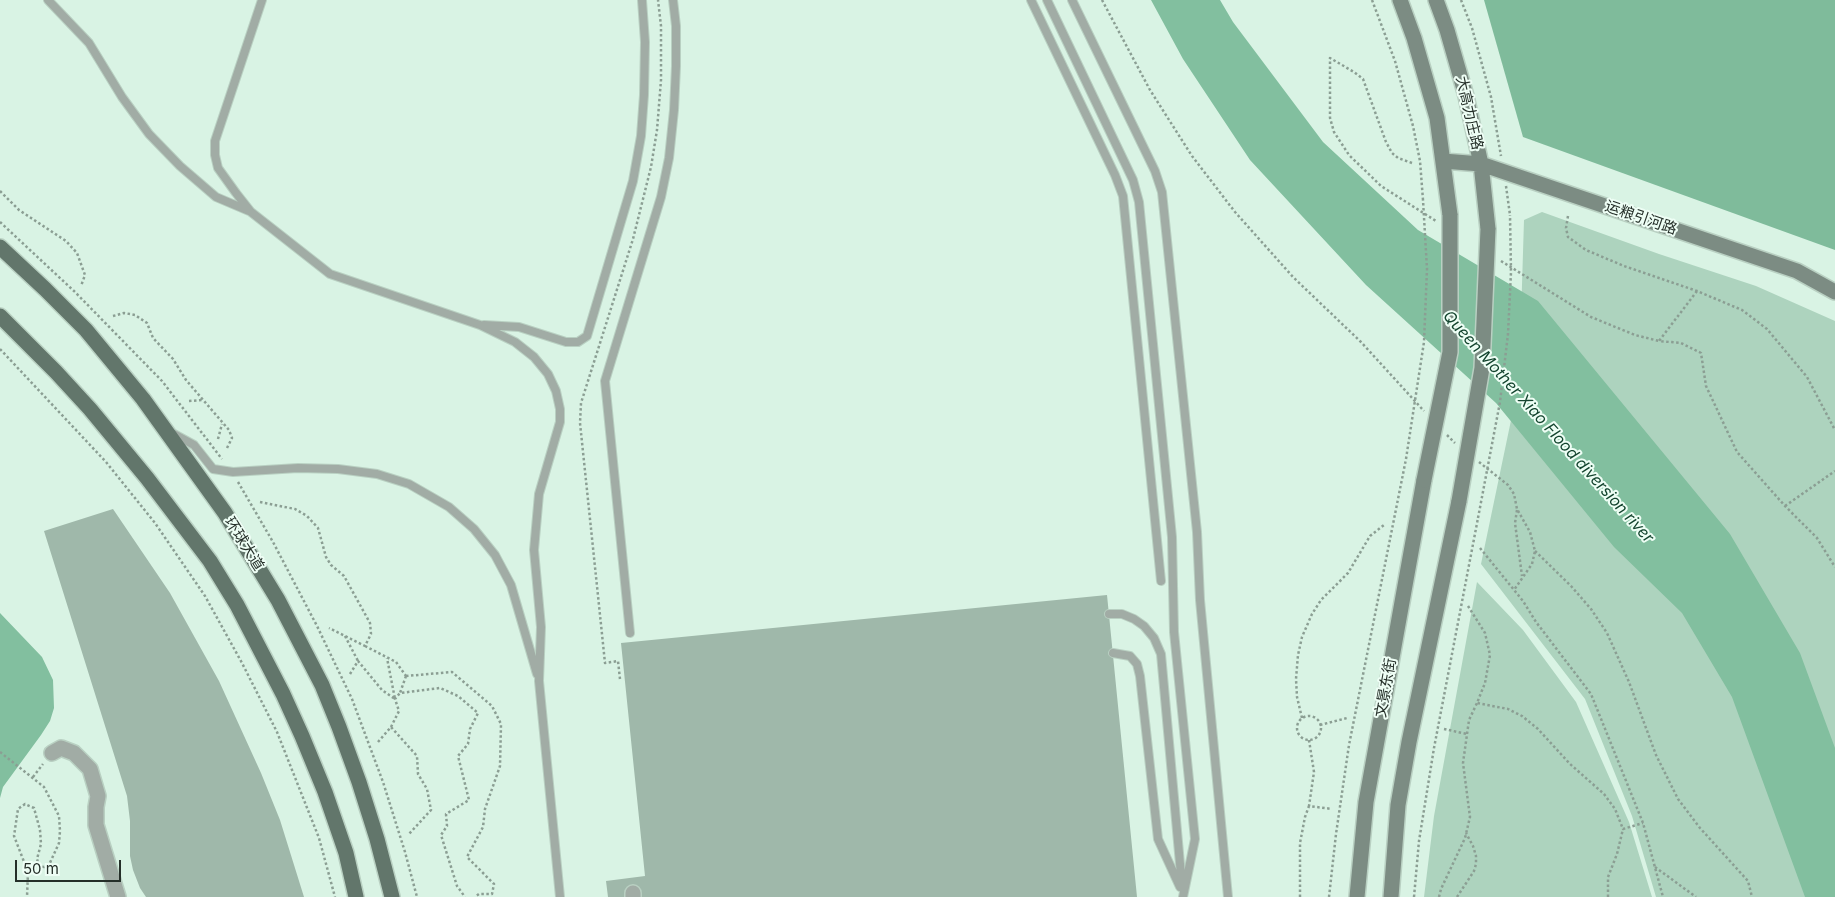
<!DOCTYPE html>
<meta charset="utf-8">
<style>
body{margin:0}
#map{position:relative;width:1835px;height:897px;overflow:hidden;background:#d9f3e4;font-family:Inter,sans-serif}
canvas{display:block}
.scale{position:absolute;left:15px;top:860px;width:106px;height:22px;box-sizing:border-box;border:2px solid #252f29;border-top:0;padding-left:6px;font-size:15px;line-height:18px;white-space:nowrap;color:#252f29;-webkit-text-stroke:4px #eefef5;paint-order:stroke}
</style>
<div id="map">
<canvas width="1835" height="897"></canvas>
<div class="scale">50 m</div>
</div>
<script>
const c = document.querySelector('canvas').getContext('2d');
c.lineJoin = 'round';
function fillPath(path, color) {
  c.fillStyle = color;
  c.fill(path, 'evenodd');
}
function toPath(rows) {
  const path = new Path2D();
  for (const r of rows) {
    if (r.length === 3) {
      path.moveTo(r[0] + r[2], r[1]);
      path.arc(r[0], r[1], r[2], 0, 2 * Math.PI);
      continue;
    }
    path.moveTo(r[0], r[1]);
    for (let i = 2; i < r.length; i += 2) path.lineTo(r[i], r[i + 1]);
  }
  return path;
}
function trace(path, color, width, dash) {
  c.strokeStyle = color;
  c.lineWidth = width;
  c.lineCap = dash ? 'butt' : 'round';
  c.setLineDash(dash || []);
  c.stroke(path);
}
function write(font, color, halo, rows, align = 'center') {
  c.font = font + ' Inter,"Noto Sans SC",sans-serif';
  c.lineWidth = 4;
  c.setLineDash([]);
  c.textBaseline = 'middle';
  c.strokeStyle = halo;
  c.fillStyle = color;
  for (const [text, x, y, turn = 0] of rows) {
    c.save();
    c.translate(x, y);
    c.rotate((+turn || 0) * Math.PI / 180);
    c.textAlign = isNaN(turn) ? turn : align;
    if (halo) c.strokeText(text, 0, 0);
    c.fillText(text, 0, 0);
    c.restore();
  }
}
fillPath(toPath([
 [1542,212,1659,254,1756,286,1835,321,1835,897,1656,897,1632,816,1585,699,1481,564,1519,382,1524,220],
 [1477,582,1523,630,1576,702,1629,822,1652,897,1424,897,1434,816]
]), '#add3be');
fillPath(toPath([
 [1484,0,1835,0,1835,250,1523,137]
]), '#7fbb9b');
fillPath(toPath([
 [1151,0,1220,0,1233,22,1323,142,1418,230,1538,301,1730,534,1800,653,1835,748,1835,897,1805,897,1732,697,1682,613,1614,547,1496,403,1366,285,1250,160,1183,59],
 [0,613,42,657,53,680,54,708,50,721,41,735,3,787,0,798]
]), '#82bf9f');
fillPath(toPath([
 [113,509,170,593,219,681,261,773,280,820,304,897,146,897,140,888,133,870,130,856,130,821,127,796,44,531],
 [1107,595,1137,897,608,897,606,881,645,876,621,643]
]), '#9fb8aa');
const lane = toPath([
 [48,0,89,43,122,97,149,134,180,166,216,197,249,211],
 [262,0,215,141,215,155,218,168,236,193,251,212,330,274,480,325,515,342,534,357,548,374,556,391,560,409,560,422,539,494,534,550,541,627,539,681,560,897],
 [1031,0,1115,175,1123,196,1161,581],
 [1047,0,1133,180,1139,202,1172,537,1174,632,1195,839,1183,897],
 [1072,0,1155,171,1162,192,1197,532,1200,600,1228,897],
 [484,325,519,327,566,342,578,342,587,336,633,181,641,136,644,95,645,42,642,0],
 [172,433,194,445,213,469,233,472,298,468,338,469,377,474,409,484,449,507,474,529,495,555,511,585,537,674],
 [1109,614,1122,614,1134,619,1144,626,1154,638,1161,654,1182,886],
 [630,633,605,381,661,197,669,158,674,110,676,66,676,26,673,0],
 [1113,653,1130,656,1137,664,1140,676,1158,839,1180,887]
]);
const street = toPath([
 [52,753,61,748,74,753,90,769,98,796,96,807,96,825,118,897],
 [633,893,633,897]
]);
const secondary = toPath([
 [1400,0,1414,38,1437,118,1450,215],
 [1436,0,1447,30,1466,96,1481,164,1488,229],
 [1443,161,1481,164,1797,271,1835,292],
 [1357,897,1366,802,1424,480],
 [1391,897,1398,805,1409,742,1459,501]
]);
const primary = toPath([
 [0,247,45,289,86,330,143,399,225,513,278,600,322,685,339,727,359,782,377,839,392,897],
 [0,316,56,372,90,409,147,478,210,561,237,605,283,694,302,736,325,792,346,853,356,897]
]);
trace(lane, '#b9d0c2', 10);
trace(street, '#b9d0c2', 18);
trace(secondary, '#b9d0c2', 18);
trace(primary, '#b9d0c2', 18);
trace(toPath([
 [1102,0,1150,90,1192,156,1235,212,1293,277,1361,342,1424,411],
 [1372,0,1395,61,1413,126,1420,161,1423,200],
 [1461,0,1472,28,1491,97,1501,156],
 [1412,163,1398,158,1392,153,1386,142,1363,79,1354,72,1330,58,1330,118,1334,132,1349,155,1381,186,1436,221],
 [1506,186,1510,215],
 [0,191,19,210,66,241,77,253,85,275,81,286],
 [1568,216,1566,228,1568,237,1586,250,1624,266,1697,291,1742,310,1767,329,1807,377,1835,430],
 [0,222,75,292,162,381,222,459],
 [1501,261,1591,317,1635,335,1659,341],
 [1697,291,1659,341,1681,343,1701,353,1706,386,1737,452,1785,506,1817,538,1835,567],
 [113,316,124,313,135,315,147,323,153,338,173,359,186,380,229,430,232,438,226,450],
 [0,349,106,462,155,523,205,596,242,663,277,732,319,838,335,897],
 [189,401,203,400],
 [1447,435,1455,443],
 [218,439,222,424],
 [1479,462,1508,485,1514,494,1517,509,1530,532,1535,551,1532,564,1514,590],
 [238,482,273,542,317,626,352,699,383,782,405,852,417,897],
 [260,502,295,509,307,516,318,528,326,557,331,565,344,576,370,623,371,634,365,646,329,628],
 [1785,506,1835,471],
 [1517,510,1515,523,1522,576],
 [1480,548,1523,601,1536,622,1591,694,1643,823,1663,897],
 [1535,551,1571,586,1591,609,1607,633,1629,682,1656,755,1678,799,1700,828,1748,881,1752,897],
 [1468,606,1485,633,1490,655,1485,683,1477,703,1508,709,1522,716,1538,729,1570,764,1604,794,1615,809,1623,829,1643,823],
 [345,636,358,661],
 [365,646,396,662,406,676],
 [350,674,358,661,382,690,395,699,387,658],
 [406,676,452,672,492,706,501,724,500,766,485,809,483,827,467,857,494,884,492,894,479,894,475,897],
 [406,676,400,693,440,688,458,696,478,713,470,729,468,744,458,756,469,800,446,814,447,826,441,835,457,886,465,897],
 [620,679,618,661,605,663,580,423,581,403,633,239,651,167,657,130,661,80,661,26,658,0],
 [1309,728,12],
 [1302,718,1297,697,1296,679,1298,655,1302,637,1312,614,1321,600,1348,573,1370,536,1384,525],
 [1320,725,1347,718],
 [391,727,399,711,395,699,400,693],
 [1444,729,1467,734],
 [1309,740,1314,772,1309,806,1332,809],
 [378,742,391,727,417,756,418,774,427,789,431,810,409,834],
 [0,752,44,787,59,816,60,831,59,843,49,865,44,867,39,866,37,859,41,844,40,830,34,808,25,804,18,809,14,836,28,872,27,897],
 [33,777,43,764],
 [1655,867,1696,897],
 [1300,897,1300,843,1305,817,1309,806],
 [1329,897,1336,834,1349,745,1406,459],
 [1414,897,1419,841,1434,748,1478,518],
 [1439,897,1441,889,1465,838,1470,817,1463,763,1469,720,1477,703],
 [1457,897,1474,871,1476,864,1476,856,1473,846,1466,833],
 [1608,897,1608,877,1617,854,1623,829]
]), '#8b9e93', 2.5, [2.5, 2.5]);
trace(lane, '#a1aca5', 8);
trace(street, '#a1aca5', 15);
trace(secondary, '#7c8c83', 15);
trace(primary, '#62766b', 15);
const secondaryBridge = toPath([
 [1424,480,1450,352,1450,215],
 [1459,501,1482,368,1488,229]
]);
trace(secondaryBridge, '#b9d0c2', 18, []);
trace(toPath([
 [1406,459,1424,342,1427,269,1423,200],
 [1478,518,1500,402,1508,334,1511,272,1510,215]
]), '#8b9e93', 2.5, [2.5, 2.5]);
trace(secondaryBridge, '#7c8c83', 15);
write('15px', '#252f29', '#eefef5', [
 ["大高力庄路",1469,113,77],
 ["运粮引河路",1641,218,19],
 ["环球大道",244,544,58],
 ["文景东街",1386,688,-80]
]);
write('italic 16px', '#13442e', '#eefef5', [
 ["Queen Mother Xiao Flood diversion river",1548,427,48]
]);
</script>
